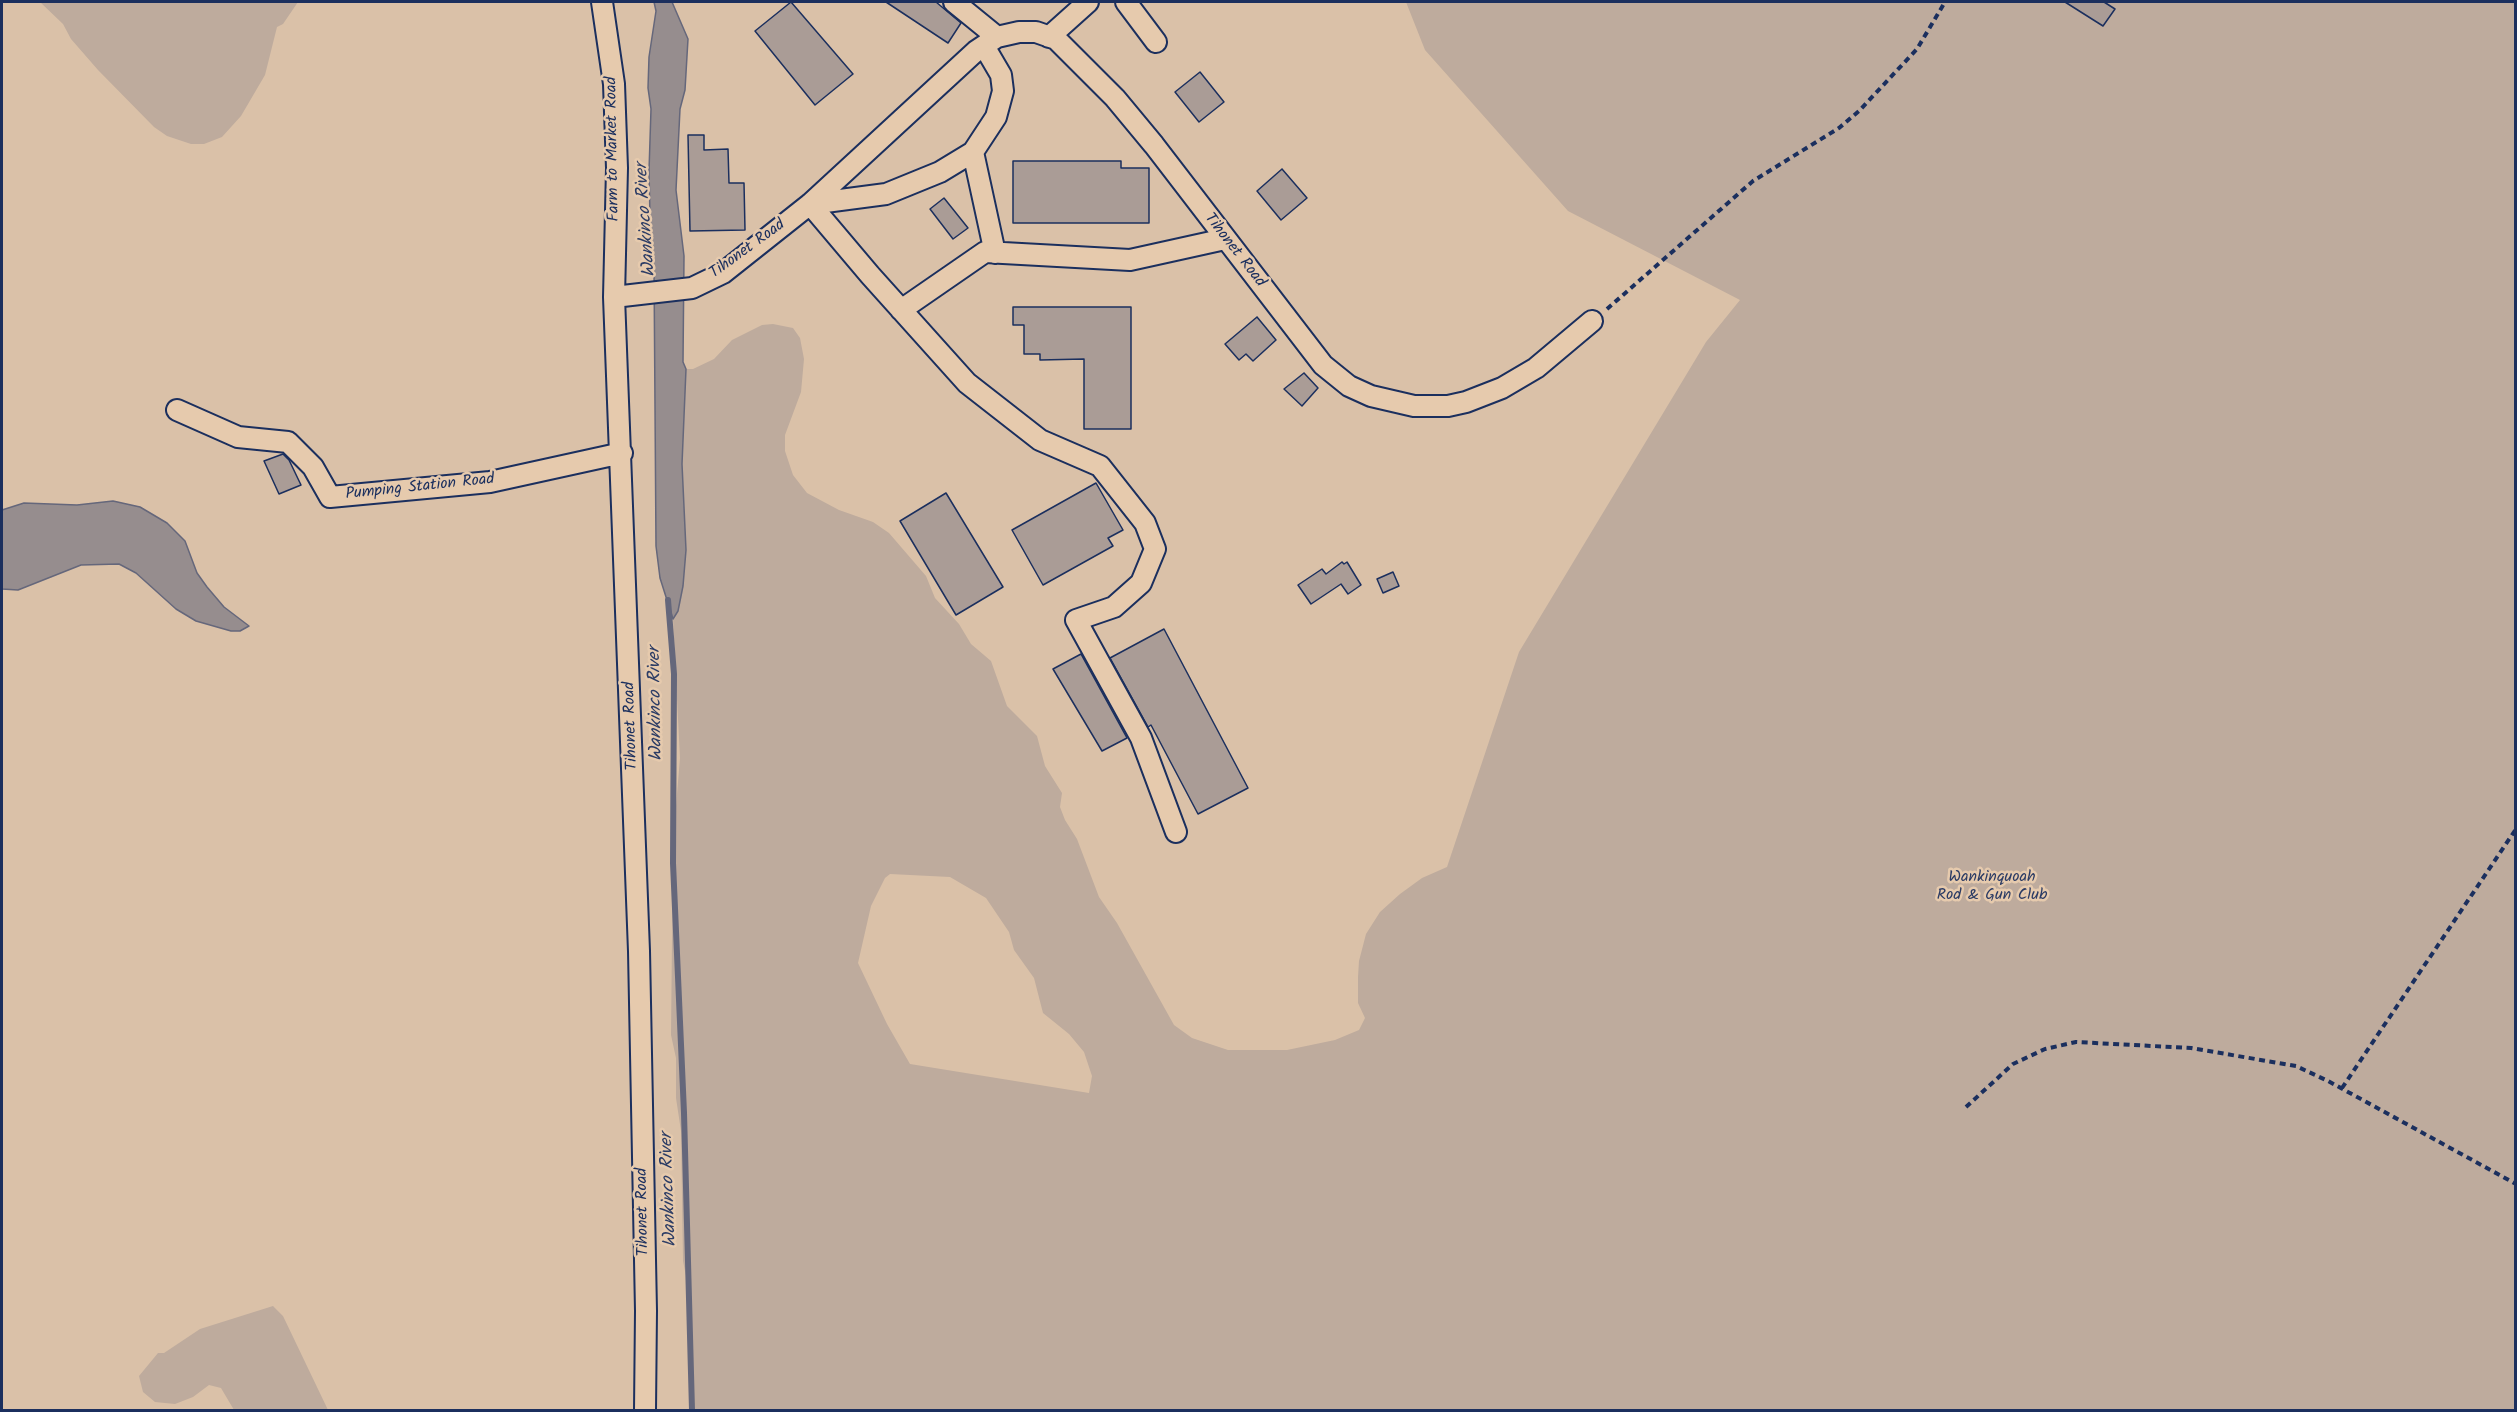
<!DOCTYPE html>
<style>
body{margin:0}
#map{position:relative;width:2517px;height:1412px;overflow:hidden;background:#dac1a8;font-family:Kalam,sans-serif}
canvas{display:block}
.frame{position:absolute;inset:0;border:3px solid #1b2f5e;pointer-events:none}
</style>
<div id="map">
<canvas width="2517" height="1412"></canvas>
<div class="frame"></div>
</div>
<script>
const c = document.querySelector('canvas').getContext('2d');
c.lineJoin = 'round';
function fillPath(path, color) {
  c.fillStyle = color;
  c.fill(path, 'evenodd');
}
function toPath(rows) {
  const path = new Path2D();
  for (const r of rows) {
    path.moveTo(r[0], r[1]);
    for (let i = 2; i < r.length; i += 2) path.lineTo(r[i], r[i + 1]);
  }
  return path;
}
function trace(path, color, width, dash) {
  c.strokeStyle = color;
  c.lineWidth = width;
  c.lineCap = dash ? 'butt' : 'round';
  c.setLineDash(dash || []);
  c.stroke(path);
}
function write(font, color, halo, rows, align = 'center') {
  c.font = font + ' Kalam,sans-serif';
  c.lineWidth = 5;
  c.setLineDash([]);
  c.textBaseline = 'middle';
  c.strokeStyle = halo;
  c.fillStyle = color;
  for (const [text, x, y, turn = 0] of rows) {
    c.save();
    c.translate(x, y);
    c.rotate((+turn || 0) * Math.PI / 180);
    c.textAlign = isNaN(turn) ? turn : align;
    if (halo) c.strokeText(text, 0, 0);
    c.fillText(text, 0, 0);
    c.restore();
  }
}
fillPath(toPath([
 [40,2,298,2,283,24,277,27,265,75,241,116,222,137,204,144,191,144,167,136,154,127,98,70,71,39,63,24],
 [1406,2,2515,2,2515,1410,689,1410,689,1291,683,1261,681,1131,676,1098,676,1058,671,1035,673,842,680,758,673,619,678,611,686,550,682,464,686,369,693,369,714,359,732,340,762,325,773,324,793,328,800,338,804,359,801,392,785,435,785,451,793,475,807,493,839,510,873,522,889,533,926,576,935,598,959,624,971,644,991,661,1007,706,1037,736,1045,766,1062,793,1060,807,1065,820,1077,839,1099,897,1117,923,1174,1025,1192,1038,1228,1050,1287,1050,1335,1040,1359,1030,1365,1018,1358,1003,1358,977,1359,961,1366,934,1380,912,1400,894,1422,878,1447,867,1519,652,1706,342,1740,300,1568,211,1425,50],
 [890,874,950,877,986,898,1009,932,1014,950,1034,978,1043,1013,1069,1034,1084,1052,1092,1076,1089,1093,910,1064,887,1024,858,963,871,906,885,878],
 [273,1306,283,1316,328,1410,234,1410,221,1388,209,1385,193,1397,175,1404,155,1402,143,1392,139,1376,158,1353,164,1353,200,1329]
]), '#beab9d');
const water = toPath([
 [654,2,672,2,688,39,685,90,680,109,676,190,684,256,683,362,686,369,682,464,686,550,683,586,678,611,673,619,660,578,656,546,654,267,651,263,649,171,651,109,648,88,649,57,656,11,654,2],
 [113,501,140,507,167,523,185,541,197,573,207,587,224,607,249,626,240,631,231,631,196,621,176,609,136,573,119,564,81,565,18,590,2,589,2,510,24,503,77,505,113,501]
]);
fillPath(water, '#968d8e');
trace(water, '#65677b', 1.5);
trace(toPath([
 [668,600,674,674,673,863,684,1113,692,1410]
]), '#65677b', 6);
const building = toPath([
 [791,2,853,74,815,105,755,31,791,2],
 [886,2,936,2,961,23,948,43,886,2],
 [2065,2,2104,2,2115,9,2103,26,2065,2],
 [1200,72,1224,102,1199,122,1175,92,1200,72],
 [688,135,704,135,704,150,728,149,729,183,744,183,745,230,690,231,688,135],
 [1013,161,1121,161,1121,168,1149,168,1149,223,1013,223,1013,161],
 [1282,169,1307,198,1281,220,1257,191,1282,169],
 [944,198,968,228,953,239,930,209,944,198],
 [1013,307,1131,307,1131,429,1084,429,1084,359,1040,360,1040,354,1024,354,1024,325,1013,325,1013,307],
 [1257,317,1276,340,1253,361,1246,354,1239,360,1225,344,1257,317],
 [1304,373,1318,388,1302,406,1284,389,1304,373],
 [283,454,289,460,301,485,279,494,264,461,283,454],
 [1096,483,1123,530,1108,538,1113,546,1043,585,1012,530,1096,483],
 [946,493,1003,587,956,615,900,521,946,493],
 [1342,562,1344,564,1347,562,1361,585,1348,594,1341,584,1311,604,1298,585,1322,569,1326,574,1342,562],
 [1393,572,1399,586,1383,593,1377,579,1393,572],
 [1164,629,1248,788,1198,814,1151,725,1148,727,1110,658,1164,629],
 [1081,654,1127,738,1102,751,1053,669,1081,654]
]);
fillPath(building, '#aa9c96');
trace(building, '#1b2f5e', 1.5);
const minor = toPath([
 [602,2,614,84,617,168,614,297],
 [954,2,997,37],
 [1126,2,1156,42],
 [1049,37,1088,2],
 [973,152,995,253],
 [810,204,870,275,967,383,1040,440,1100,466,1145,523,1155,549,1141,583,1114,607,1076,620,1141,738,1176,832],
 [810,204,886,194,940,172,973,152,996,117,1003,91,1001,75,984,46],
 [901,310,985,252,1130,260,1225,239],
 [177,410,238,437,288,442,313,467,330,497,490,482,622,453],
 [645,1410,646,1311,639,951,614,297,692,288,723,273,810,204,976,51,997,37,1019,32,1036,32,1056,39,1115,98,1154,145,1323,365,1349,386,1371,396,1414,406,1448,406,1466,402,1502,388,1536,368,1592,321]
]);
trace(minor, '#1b2f5e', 24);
trace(toPath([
 [1607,309,1753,181,1839,128,1859,111,1917,49,1945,2],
 [2342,1088,2516,829],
 [1966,1107,2013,1064,2045,1049,2076,1042,2191,1048,2296,1066,2328,1081,2516,1184]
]), '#1b2f5e', 4, [6, 4.5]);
trace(minor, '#e6caad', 20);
write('16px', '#1b2f5e', '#e6caad', [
 ["Farm to Market Road",614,149,-91],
 ["Tihonet Road",748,250,-36],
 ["Tihonet Road",1234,251,52],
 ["Pumping Station Road",420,488,-6],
 ["Tihonet Road",632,726,-92],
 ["Tihonet Road",644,1212,-91]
]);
write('16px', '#2b3b64', '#e6caad', [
 ["Wankinquoah",1992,878],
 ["Rod & Gun Club",1992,896]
]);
write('italic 18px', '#2d3d65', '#e6caad', [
 ["Wankinco River",647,220,-94],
 ["Wankinco River",657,704,-91],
 ["Wankinco River",670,1190,-92]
]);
</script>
